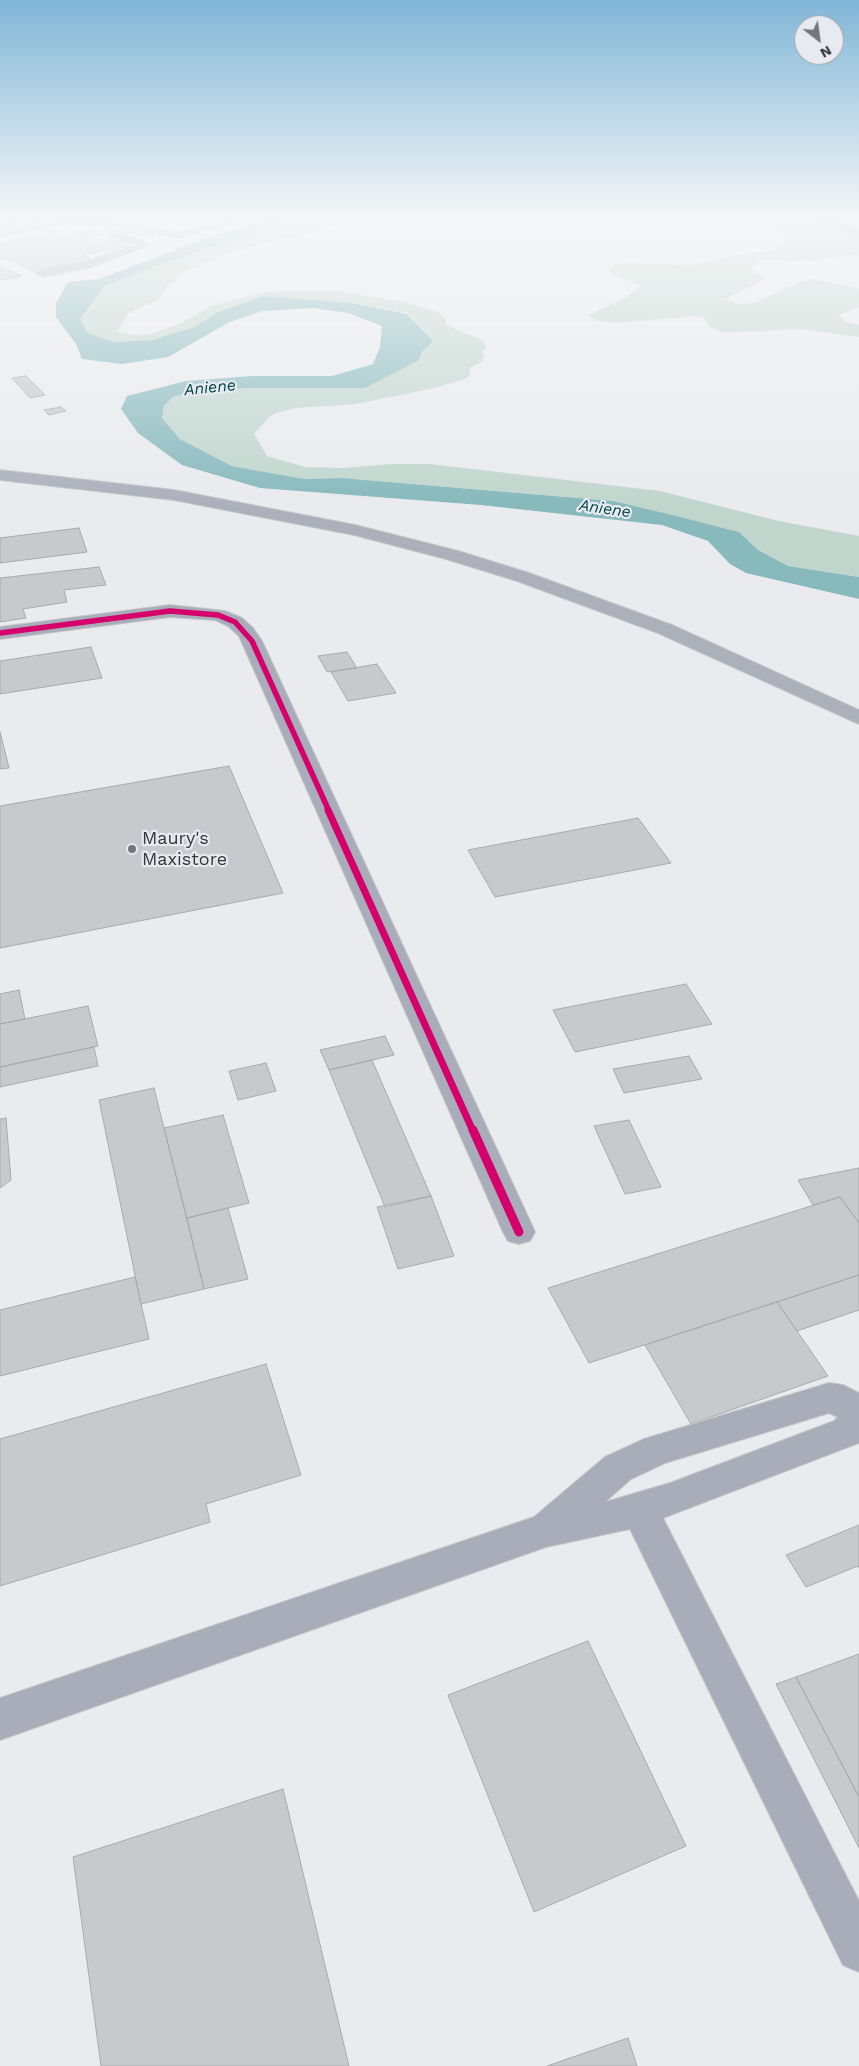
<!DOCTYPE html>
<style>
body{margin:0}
#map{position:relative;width:859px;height:2066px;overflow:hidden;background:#e9ebee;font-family:"Work Sans",sans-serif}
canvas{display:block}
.north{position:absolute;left:794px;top:15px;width:50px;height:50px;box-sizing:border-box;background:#e7eaf0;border:1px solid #a0a2a7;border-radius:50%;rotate:150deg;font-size:14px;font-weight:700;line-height:20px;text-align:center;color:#353739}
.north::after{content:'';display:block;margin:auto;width:18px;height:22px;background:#747678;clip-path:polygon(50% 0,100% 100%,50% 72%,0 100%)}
</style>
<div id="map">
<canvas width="859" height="2066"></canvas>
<div class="north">N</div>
</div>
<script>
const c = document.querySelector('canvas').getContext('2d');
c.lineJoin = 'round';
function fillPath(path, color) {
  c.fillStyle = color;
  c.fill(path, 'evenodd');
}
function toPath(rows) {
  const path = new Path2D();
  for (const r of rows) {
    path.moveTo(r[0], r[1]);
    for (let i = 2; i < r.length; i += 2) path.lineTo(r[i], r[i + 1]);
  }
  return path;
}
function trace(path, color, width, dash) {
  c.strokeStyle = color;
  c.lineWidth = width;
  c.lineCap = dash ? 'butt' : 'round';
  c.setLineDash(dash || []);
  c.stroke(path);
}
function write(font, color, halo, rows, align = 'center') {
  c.font = font + ' "Work Sans",sans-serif';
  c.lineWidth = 4.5;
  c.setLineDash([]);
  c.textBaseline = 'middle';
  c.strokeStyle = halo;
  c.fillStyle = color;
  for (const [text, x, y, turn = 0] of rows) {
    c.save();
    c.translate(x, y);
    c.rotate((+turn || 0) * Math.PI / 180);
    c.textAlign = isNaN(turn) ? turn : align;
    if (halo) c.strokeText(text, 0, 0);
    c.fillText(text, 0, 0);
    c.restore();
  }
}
fillPath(toPath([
 [308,215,359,215,305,234,235,251,182,273,177,275,176,281,167,286,161,298,129,313,117,332,133,335,152,334,181,323,211,306,259,293,276,291,336,291,403,302,438,312,446,319,446,325,484,341,486,348,482,351,484,358,482,362,469,368,470,375,465,379,430,389,356,404,296,408,276,413,269,417,254,434,267,456,305,467,343,468,393,464,430,464,660,491,779,521,859,536,859,577,788,566,758,550,739,532,614,501,342,478,304,479,232,466,180,439,162,418,164,406,173,397,192,392,245,388,365,388,422,352,433,341,407,313,352,303,218,312,194,327,152,340,115,342,87,334,80,319,105,286,156,266],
 [746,215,793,215,859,237,859,256,849,255,814,261,760,260,751,268,765,279,725,299,737,304,754,303,805,280,815,279,859,289,859,307,839,315,844,321,859,325,859,337,801,329,724,333,710,327,703,317,694,316,618,323,598,321,588,315,625,298,639,288,638,285,614,275,608,270,621,263,692,265,742,254,772,251,791,238,777,225]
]), '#c0d6cd');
fillPath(toPath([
 [278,215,308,215,156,266,105,286,80,319,87,333,114,342,152,340,194,327,218,312,264,296,352,303,407,314,433,341,422,352,419,360,365,388,245,388,192,392,173,397,164,406,162,418,180,439,232,466,304,479,342,478,613,501,668,514,739,532,758,550,788,566,859,577,859,599,746,573,730,564,708,541,662,525,481,505,260,488,182,465,138,433,121,409,127,396,186,381,252,376,332,376,373,364,380,347,382,326,348,313,314,308,262,311,230,322,168,357,122,364,82,359,76,344,56,317,56,303,68,282,99,279,203,239],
 [793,215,828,215,859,227,859,237]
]), '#87b9bd');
const building = toPath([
 [129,228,155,235,148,237,121,230,129,228],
 [94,231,103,235,81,239,93,244,115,240,129,246,83,255,92,259,32,271,6,258,0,260,0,243,51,234,59,237,94,231],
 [0,266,22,276,3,280,0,279,0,266],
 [26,376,45,395,30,398,12,378,26,376],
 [61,407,66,411,49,415,44,410,61,407],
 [79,528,87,552,0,563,0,538,79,528],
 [99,567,106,585,64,590,67,602,23,609,26,618,0,622,0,578,99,567],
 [91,647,102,678,0,694,0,661,91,647],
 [347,652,357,668,327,672,318,656,347,652],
 [377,664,396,693,348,701,331,672,377,664],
 [0,732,9,768,0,769,0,732],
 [229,766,283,893,0,948,0,806,229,766],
 [638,818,671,863,495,897,468,850,638,818],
 [686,984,712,1024,575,1052,553,1010,686,984],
 [19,990,25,1019,0,1024,0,994,19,990],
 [88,1006,98,1046,0,1067,0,1024,88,1006],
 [385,1036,394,1055,329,1070,320,1050,385,1036],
 [94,1047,98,1066,0,1087,0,1067,94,1047],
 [689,1056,702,1079,624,1093,613,1069,689,1056],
 [372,1060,431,1196,385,1207,329,1070,372,1060],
 [266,1063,276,1091,238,1100,229,1071,266,1063],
 [154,1088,204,1289,141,1304,99,1100,154,1088],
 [223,1115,249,1203,187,1218,164,1128,223,1115],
 [6,1118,11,1180,0,1188,0,1119,6,1118],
 [629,1120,661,1187,625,1194,594,1126,629,1120],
 [859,1168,859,1223,840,1197,813,1205,798,1180,859,1168],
 [431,1196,454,1256,398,1269,377,1207,431,1196],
 [840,1197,859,1223,859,1275,589,1363,548,1288,840,1197],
 [228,1208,248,1279,204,1289,187,1218,228,1208],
 [859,1275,859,1310,797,1331,777,1302,859,1275],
 [135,1277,149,1339,0,1376,0,1310,135,1277],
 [777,1302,828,1376,691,1424,645,1345,777,1302],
 [266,1364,301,1475,206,1504,210,1522,0,1586,0,1439,266,1364],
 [859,1525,859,1568,858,1566,806,1587,786,1555,859,1525],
 [588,1641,686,1846,534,1912,448,1695,588,1641],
 [859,1654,859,1797,796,1677,859,1654],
 [796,1677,859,1797,859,1848,776,1684,796,1677],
 [283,1789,349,2066,101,2066,73,1857,283,1789],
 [628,2038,637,2066,547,2066,628,2038]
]);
fillPath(building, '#c8c9cc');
trace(building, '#a9aaad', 1);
const minor = toPath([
 [8,215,31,215,48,225,42,228,38,227,18,216,13,228,0,236,0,228,4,224,8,215],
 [239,215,256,215,255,217,179,238,121,227,68,223,62,220,68,217,121,221,179,232,239,215],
 [113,230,141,239,147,246,92,267,42,277,36,273,42,269,89,260,134,245,109,235,109,231,113,230],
 [170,605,225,611,242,618,253,628,262,641,535,1232,530,1241,519,1244,508,1241,503,1232,239,636,228,626,215,620,170,617,0,639,0,627,170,605],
 [829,1383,843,1385,859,1393,859,1443,663,1518,859,1901,859,1972,843,1965,630,1529,546,1547,0,1740,0,1698,534,1517,605,1457,644,1439,829,1383],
 [829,1413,838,1417,834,1421,670,1483,605,1502,631,1479,665,1463,829,1413]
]);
const major = toPath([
 [77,215,97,215,92,218,0,237,0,231,77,215],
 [0,470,174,490,355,525,458,551,529,573,672,625,859,710,859,724,658,633,517,581,446,559,354,535,174,500,0,480,0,470]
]);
trace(minor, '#c6c7c9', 2);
trace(major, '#c6c7c9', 2);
fillPath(minor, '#a9adb9');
fillPath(major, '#acb0bb');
trace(toPath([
 [0,633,170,611,218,615,235,622,252,641,329,811]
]), '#d6006c', 5.5);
trace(toPath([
 [328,810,473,1131]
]), '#d6006c', 7);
trace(toPath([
 [473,1130,519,1232]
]), '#d6006c', 9);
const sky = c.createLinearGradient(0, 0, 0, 504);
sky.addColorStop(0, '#81b6d7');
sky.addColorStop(0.43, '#f5f6f7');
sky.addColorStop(1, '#f5f6f700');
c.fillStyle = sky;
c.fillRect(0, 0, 859, 504);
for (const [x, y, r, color] of [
 [132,849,5,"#747678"]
]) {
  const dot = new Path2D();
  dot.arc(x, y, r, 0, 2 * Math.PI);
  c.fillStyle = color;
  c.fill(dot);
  trace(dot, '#e7eaf0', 2);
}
write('italic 16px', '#004448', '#e7eaf0', [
 ["Aniene",210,388,-6],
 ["Aniene",605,509,8]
]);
write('18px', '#353739', '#e7eaf0', [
 ["Maury's",142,839],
 ["Maxistore",142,860]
], 'left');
</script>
